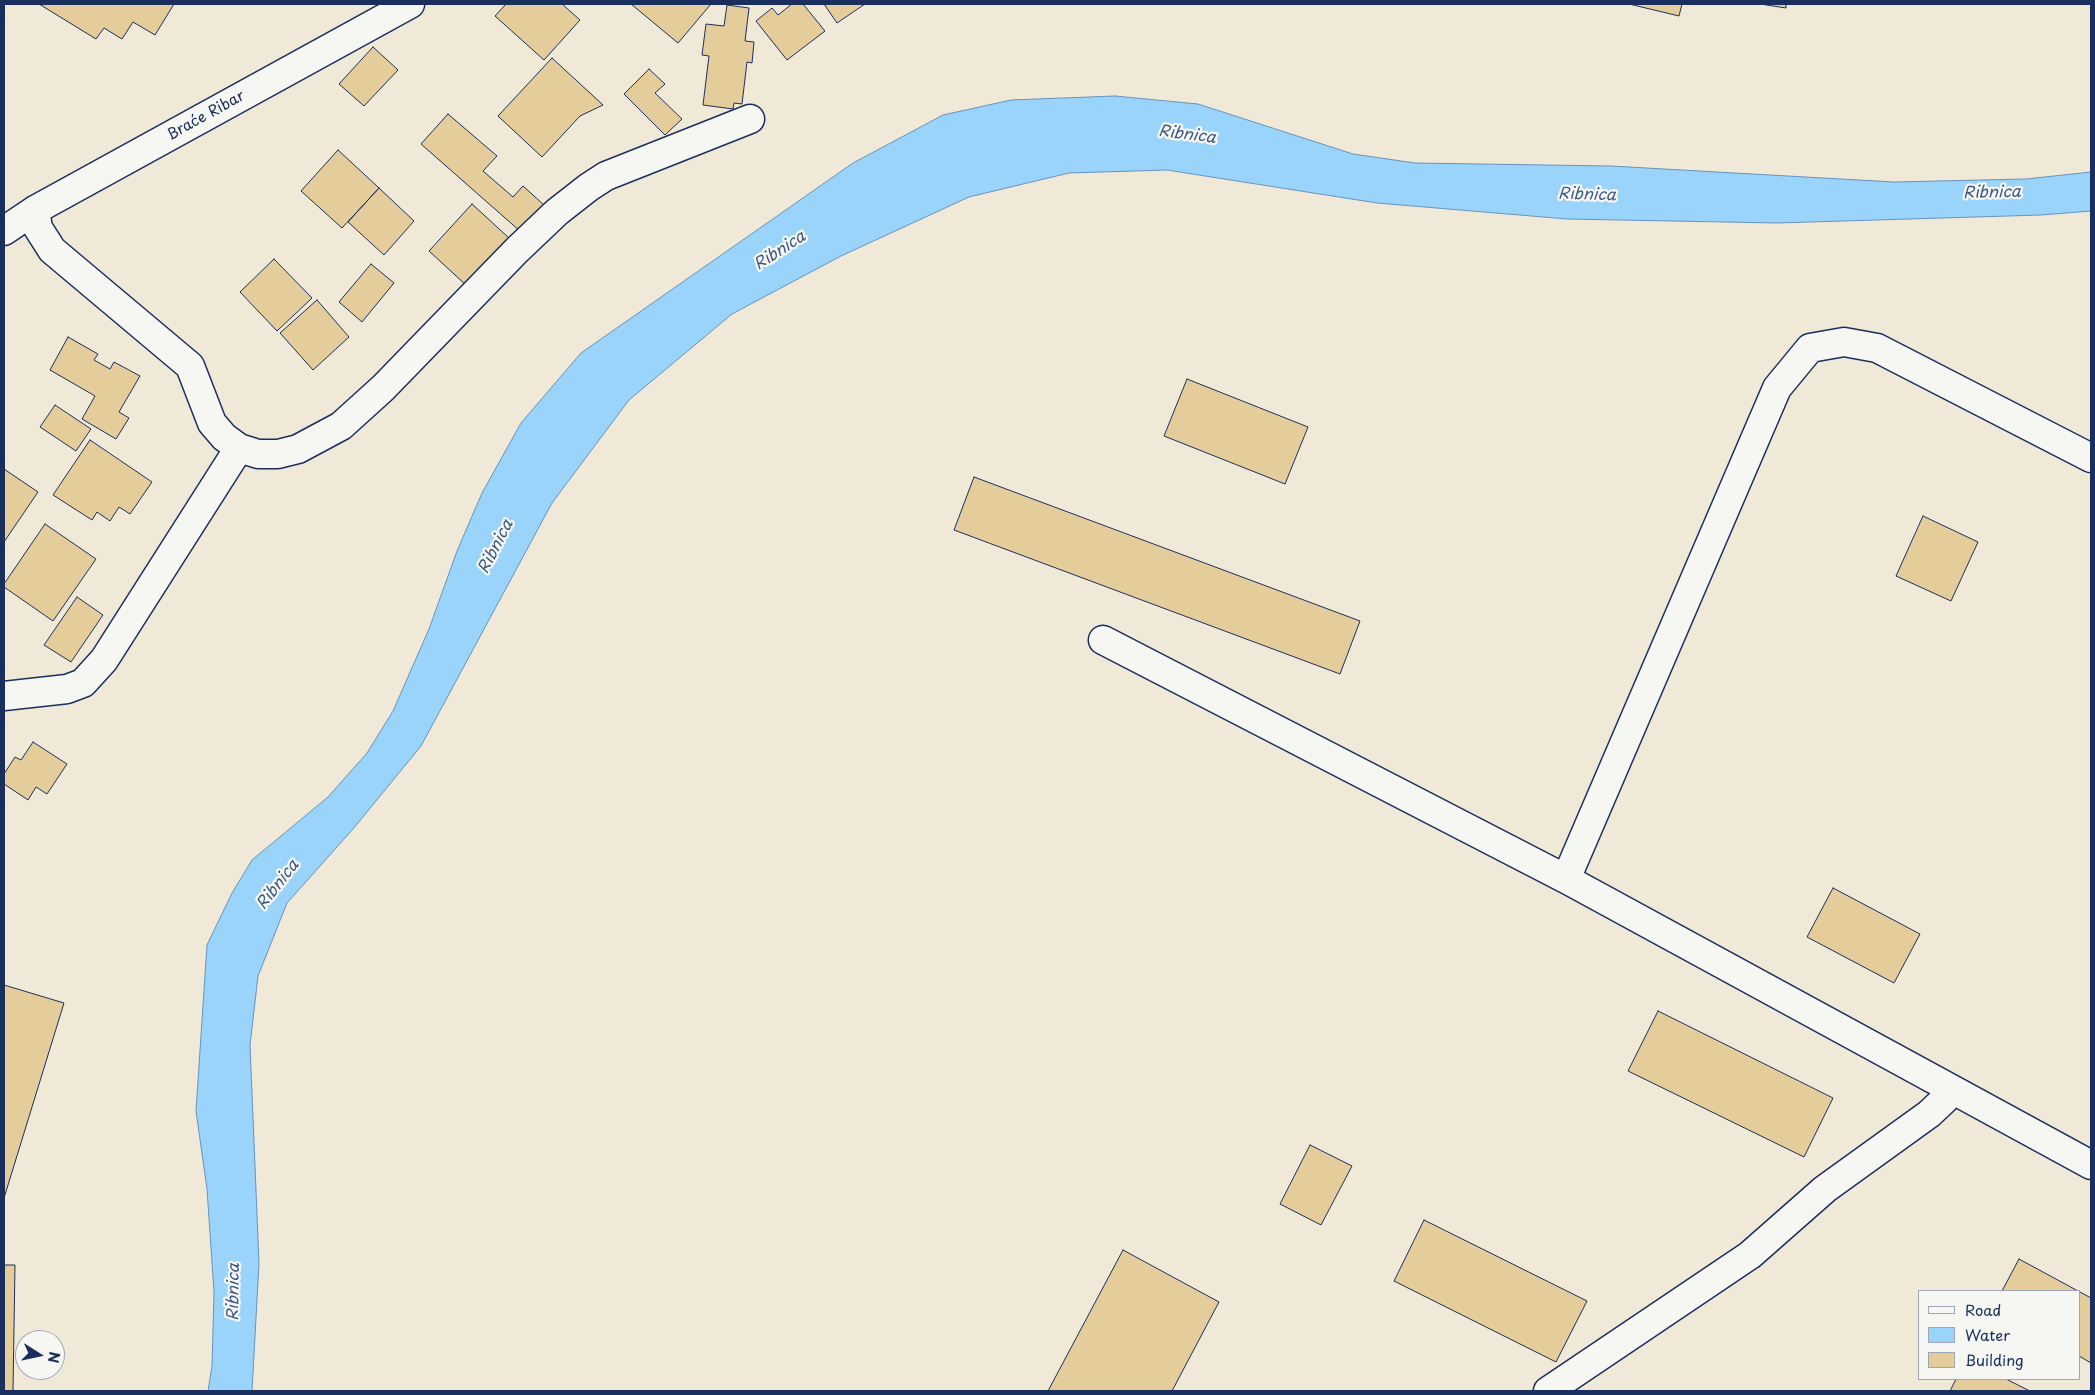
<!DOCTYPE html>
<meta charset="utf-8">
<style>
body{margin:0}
#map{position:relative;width:2095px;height:1395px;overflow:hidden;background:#f1e9d8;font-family:"Playpen Sans",sans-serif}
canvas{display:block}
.frame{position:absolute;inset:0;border:5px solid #1b2f5e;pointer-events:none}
.legend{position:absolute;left:1918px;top:1290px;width:162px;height:90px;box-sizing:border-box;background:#f6f6f2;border:1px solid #9ea6b7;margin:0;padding:6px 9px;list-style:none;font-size:15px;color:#1b2f5e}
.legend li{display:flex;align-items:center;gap:10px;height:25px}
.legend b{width:25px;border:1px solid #9ea6b7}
.north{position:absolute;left:15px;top:1330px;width:50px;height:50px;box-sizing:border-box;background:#f6f6f2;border:1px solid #9ea6b7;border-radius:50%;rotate:100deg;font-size:14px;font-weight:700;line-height:20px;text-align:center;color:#1b2f5e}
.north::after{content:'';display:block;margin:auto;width:18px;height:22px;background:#1b2f5e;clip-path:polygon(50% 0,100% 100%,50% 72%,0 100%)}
</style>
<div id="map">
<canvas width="2095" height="1395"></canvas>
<div class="frame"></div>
<ul class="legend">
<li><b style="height:6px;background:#f6f6f2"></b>Road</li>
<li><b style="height:14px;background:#9ad4fa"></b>Water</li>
<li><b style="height:14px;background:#e5cc9b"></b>Building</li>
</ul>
<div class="north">N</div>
</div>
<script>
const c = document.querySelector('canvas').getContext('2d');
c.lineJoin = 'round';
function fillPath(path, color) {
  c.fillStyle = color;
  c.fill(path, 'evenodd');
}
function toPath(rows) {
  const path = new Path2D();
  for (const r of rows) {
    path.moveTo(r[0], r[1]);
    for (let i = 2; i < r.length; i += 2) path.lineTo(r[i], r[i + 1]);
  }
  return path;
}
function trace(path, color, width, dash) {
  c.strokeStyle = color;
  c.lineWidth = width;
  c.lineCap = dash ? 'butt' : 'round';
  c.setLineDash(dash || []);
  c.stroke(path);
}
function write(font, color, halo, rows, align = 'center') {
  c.font = font + ' "Playpen Sans",sans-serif';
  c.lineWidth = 4.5;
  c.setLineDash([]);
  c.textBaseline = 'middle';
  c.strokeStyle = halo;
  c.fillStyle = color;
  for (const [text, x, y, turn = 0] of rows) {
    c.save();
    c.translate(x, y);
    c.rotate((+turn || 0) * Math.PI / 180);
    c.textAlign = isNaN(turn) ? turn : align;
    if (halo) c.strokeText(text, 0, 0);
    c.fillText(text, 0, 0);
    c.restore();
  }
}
const water = toPath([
 [1115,96,1198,104,1353,154,1415,163,1611,166,1894,182,2026,179,2091,172,2091,211,2041,215,1777,223,1567,219,1377,203,1167,170,1069,173,969,197,841,256,732,314,629,400,552,503,421,746,353,829,287,903,258,976,250,1045,259,1263,252,1391,208,1391,212,1366,214,1292,207,1189,196,1111,207,945,232,893,252,860,328,797,367,753,393,711,429,629,457,551,482,493,521,423,581,353,853,163,943,115,1011,100,1115,96]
]);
fillPath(water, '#9ad4fa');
trace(water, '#6792bc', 1);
const building = toPath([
 [39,4,174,4,155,35,133,22,122,39,104,28,96,39,39,4],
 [506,4,562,4,580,20,544,60,495,16,506,4],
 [631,4,711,4,678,43,631,4],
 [792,4,803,4,825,31,787,60,756,21,772,8,778,15,792,4],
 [824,4,865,4,837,23,824,4],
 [1629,4,1682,4,1679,16,1629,4],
 [1760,4,1786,4,1786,8,1760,4],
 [727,5,749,8,745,41,754,42,752,63,747,62,742,104,734,103,733,109,703,105,709,56,702,55,706,24,724,26,727,5],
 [373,47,398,70,364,106,339,84,373,47],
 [552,58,603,105,580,116,542,157,498,116,552,58],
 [649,69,665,84,655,93,682,119,665,135,624,94,649,69],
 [448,114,497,156,483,171,513,197,523,186,544,205,521,232,421,144,448,114],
 [338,150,379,188,342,228,301,191,338,150],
 [379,188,414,221,384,255,348,222,379,188],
 [472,204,510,239,467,286,429,251,472,204],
 [274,259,312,298,277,331,240,292,274,259],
 [371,264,394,283,362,322,339,302,371,264],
 [317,300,349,337,313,370,280,333,317,300],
 [68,337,98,354,94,360,110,369,114,362,140,376,119,412,129,418,116,439,82,419,95,396,50,370,68,337],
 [1187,379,1308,427,1285,484,1164,436,1187,379],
 [55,405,91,429,76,451,40,427,55,405],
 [90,440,152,482,130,514,119,507,110,521,97,512,92,520,53,495,90,440],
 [4,469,38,492,4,542,4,469],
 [974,477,1360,621,1340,674,954,530,974,477],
 [1923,516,1978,542,1951,601,1896,576,1923,516],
 [45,524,96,559,53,621,4,587,4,584,45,524],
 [77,597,103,615,71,662,44,645,77,597],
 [33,742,67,764,47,794,36,787,28,800,4,784,4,774,15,757,21,760,33,742],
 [1833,888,1920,934,1894,983,1807,937,1833,888],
 [4,985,64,1003,4,1198,4,985],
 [1658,1011,1833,1098,1804,1157,1628,1071,1658,1011],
 [1310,1145,1352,1166,1321,1225,1280,1204,1310,1145],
 [1424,1220,1587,1301,1556,1362,1394,1281,1424,1220],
 [1123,1250,1219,1302,1172,1391,1048,1391,1123,1250],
 [2019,1259,2091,1298,2091,1363,2079,1356,2079,1291,2002,1291,2019,1259],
 [4,1265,15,1265,13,1391,4,1391,4,1265],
 [1956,1379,2006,1379,2030,1391,1950,1391,1956,1379]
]);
fillPath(building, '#e5cc9b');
trace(building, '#1b2f5e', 1);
const minor = toPath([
 [35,210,38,228,52,250,190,366,212,423,224,437,239,448,258,454,278,454,298,449,341,426,383,388,517,250,557,212,589,187,606,176,750,119],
 [4,231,35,210,410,4],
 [1103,640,1566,879,2091,1165],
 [4,696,67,689,83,683,104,660,239,448],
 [1566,879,1777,388,1810,348,1844,342,1877,348,2091,458],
 [1548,1391,1750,1255,1825,1189,1929,1114,1945,1099,1950,1089]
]);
trace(minor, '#1b2f5e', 31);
trace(minor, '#f6f6f2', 28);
write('15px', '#1b2f5e', '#f6f6f2', [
 ["Braće Ribar",206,116,-29]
]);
write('italic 16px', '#3b5885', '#f6f6f2', [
 ["Ribnica",1187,135,7],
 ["Ribnica",1992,193,-1],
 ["Ribnica",1587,195,2],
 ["Ribnica",780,251,-33],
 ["Ribnica",496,547,-63],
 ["Ribnica",278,885,-52],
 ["Ribnica",234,1292,-89]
]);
</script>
